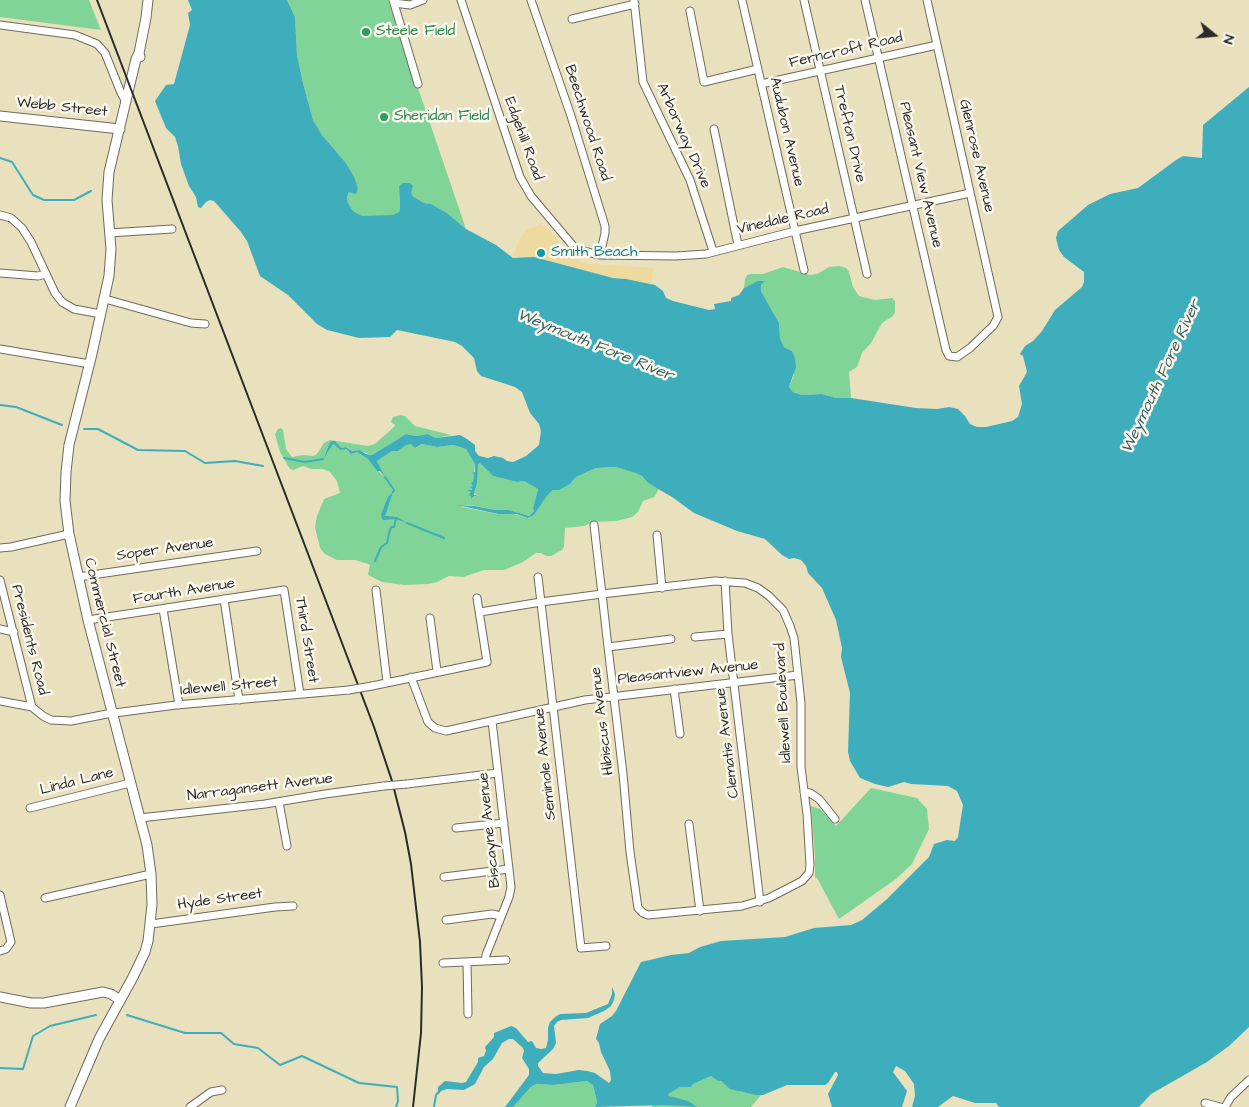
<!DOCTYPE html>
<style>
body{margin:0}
#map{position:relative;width:1249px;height:1107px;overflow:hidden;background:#e9e0bd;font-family:"Architects Daughter",sans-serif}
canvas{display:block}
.north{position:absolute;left:1189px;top:10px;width:50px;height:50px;-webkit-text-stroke:4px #fbf7ec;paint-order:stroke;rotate:107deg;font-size:14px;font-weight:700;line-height:20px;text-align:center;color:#2b2b2b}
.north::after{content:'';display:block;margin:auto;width:18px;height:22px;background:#2b2b2b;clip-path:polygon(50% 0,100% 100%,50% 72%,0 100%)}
</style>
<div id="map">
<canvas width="1249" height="1107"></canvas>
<div class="north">N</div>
</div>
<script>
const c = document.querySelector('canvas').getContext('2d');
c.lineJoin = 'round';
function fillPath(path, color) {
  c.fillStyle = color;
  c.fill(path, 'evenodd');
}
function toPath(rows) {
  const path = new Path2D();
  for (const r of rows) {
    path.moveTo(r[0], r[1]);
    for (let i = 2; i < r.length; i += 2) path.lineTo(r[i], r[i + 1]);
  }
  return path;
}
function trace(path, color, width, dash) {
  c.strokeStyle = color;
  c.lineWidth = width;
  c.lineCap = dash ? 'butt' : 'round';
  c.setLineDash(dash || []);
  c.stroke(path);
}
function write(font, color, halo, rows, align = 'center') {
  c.font = font + ' "Architects Daughter",sans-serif';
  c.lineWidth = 5;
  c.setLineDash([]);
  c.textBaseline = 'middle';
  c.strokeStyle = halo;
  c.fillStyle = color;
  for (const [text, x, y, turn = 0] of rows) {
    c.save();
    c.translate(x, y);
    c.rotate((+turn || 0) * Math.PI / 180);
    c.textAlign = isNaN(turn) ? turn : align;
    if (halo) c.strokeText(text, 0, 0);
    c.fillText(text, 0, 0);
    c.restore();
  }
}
fillPath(toPath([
 [0,0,89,0,101,30,0,17],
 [287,0,388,0,466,229,447,213,431,204,424,203,399,186,400,208,399,212,392,215,378,217,362,216,353,211,348,203,347,197,349,192,358,188,346,163,322,135,313,120,303,83,297,55,295,17],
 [839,266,846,268,849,272,853,287,859,296,875,300,892,298,895,301,895,312,893,316,882,323,871,343,862,353,857,367,849,372,851,398,836,398,822,394,802,395,793,392,789,387,794,375,792,351,784,347,780,338,779,323,761,291,761,285,764,282,744,288,745,279,747,275,751,274,763,274,783,267,810,275,817,274,829,267],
 [401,415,405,416,415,426,451,435,436,438,429,434,416,436,406,434,372,455,357,450,352,451,347,447,340,448,335,441,330,442,323,460,333,444,335,444,339,449,346,449,349,453,357,452,368,459,377,470,384,476,377,461,392,451,398,451,406,444,411,444,416,448,422,444,437,447,453,445,460,447,466,449,475,463,473,486,471,487,472,488,472,499,474,496,483,497,474,494,474,493,478,465,480,463,493,476,517,482,524,481,538,489,533,508,534,511,529,516,509,510,496,510,470,505,461,505,462,507,497,514,514,514,528,518,534,515,544,499,553,490,570,484,576,477,596,468,616,467,636,472,642,476,648,483,659,489,654,497,643,501,638,512,632,517,617,521,593,522,584,526,565,528,564,547,562,550,551,556,546,556,541,553,536,553,523,562,504,570,484,570,463,577,449,576,437,582,428,584,404,585,382,582,370,576,368,574,370,565,368,564,355,560,337,560,325,554,320,548,315,527,317,516,324,499,340,493,337,481,330,472,323,469,311,469,303,466,293,470,290,469,280,452,275,434,278,429,281,428,283,430,286,449,292,457,303,455,313,456,317,454,324,443,330,440,368,446,375,444,395,426,395,425,391,422,393,417],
 [871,788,917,798,927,809,929,829,912,864,896,879,839,919,817,878,815,878,815,855,811,806,820,809,836,826],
 [711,1076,741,1092,761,1095,751,1107,651,1107,672,1090,680,1087,691,1087,693,1084],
 [587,1081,593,1085,597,1102,595,1107,513,1107,531,1087,536,1084,554,1085]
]), '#81d497');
fillPath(toPath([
 [541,224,548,228,571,257,581,262,592,264,653,268,654,269,652,281,650,284,626,279,613,278,523,257,518,259,513,258,517,244,526,230]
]), '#eeda9e');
fillPath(toPath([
 [188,0,287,0,295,17,297,55,303,83,313,120,322,135,346,163,354,177,358,188,356,194,349,192,347,197,348,203,353,211,362,216,392,215,399,212,400,208,399,186,403,183,410,183,413,186,411,193,413,196,424,203,431,204,447,213,466,229,496,245,513,258,534,257,613,278,626,279,655,285,663,291,666,298,673,301,709,310,715,309,714,304,731,301,731,298,739,295,744,288,758,281,765,281,761,285,761,291,779,323,780,338,784,347,792,351,795,358,796,367,789,387,793,392,802,395,822,394,836,398,851,398,916,408,937,409,949,407,958,409,965,416,970,424,977,427,986,427,1012,421,1018,417,1022,404,1019,386,1027,372,1023,356,1020,354,1025,346,1033,341,1042,331,1055,310,1082,287,1084,282,1084,272,1064,257,1059,250,1056,238,1058,231,1088,205,1110,194,1138,188,1176,160,1183,156,1202,158,1203,125,1249,87,1249,1027,1229,1046,1207,1062,1151,1094,1139,1107,999,1107,996,1103,975,1103,953,1096,938,1107,912,1107,915,1096,914,1084,905,1071,896,1066,893,1072,907,1091,902,1107,832,1107,828,1094,838,1075,837,1072,835,1072,828,1083,825,1085,787,1085,763,1095,755,1095,730,1089,721,1081,718,1081,711,1076,693,1084,691,1087,680,1087,668,1094,669,1096,688,1101,697,1107,667,1105,595,1107,597,1102,593,1085,587,1081,554,1085,536,1084,531,1087,513,1107,505,1107,529,1075,529,1069,522,1058,524,1051,523,1048,513,1039,509,1039,502,1043,493,1059,484,1067,475,1084,464,1090,447,1089,441,1091,438,1095,438,1087,445,1081,462,1083,466,1082,478,1062,478,1058,484,1056,486,1051,485,1047,494,1037,494,1033,511,1026,516,1028,528,1042,532,1041,536,1048,541,1049,546,1048,548,1040,548,1028,550,1022,555,1017,560,1014,586,1013,608,1004,612,994,612,987,615,994,614,1000,611,1006,604,1011,588,1018,561,1020,557,1022,554,1026,556,1043,553,1049,538,1063,538,1066,543,1073,556,1074,579,1070,587,1071,595,1073,609,1083,611,1080,610,1071,601,1052,599,1043,596,1039,600,1024,612,1016,616,1011,641,962,671,955,689,953,700,947,721,941,785,937,814,928,851,925,862,920,887,899,929,857,934,844,947,840,955,841,958,837,963,805,957,791,948,786,911,784,904,782,888,787,875,784,860,778,850,761,848,752,850,693,841,657,842,648,836,620,822,588,808,573,806,566,801,560,794,558,789,559,782,555,765,539,737,531,694,513,672,497,648,483,642,476,636,473,616,467,596,468,576,477,570,484,559,490,553,490,546,497,534,515,528,518,516,514,498,514,457,505,474,506,496,510,509,510,529,516,534,511,533,508,538,489,524,481,517,482,493,476,480,463,478,465,477,483,474,493,474,495,485,497,474,496,471,499,471,496,469,495,471,492,467,490,472,490,472,488,469,487,473,486,471,483,473,482,474,474,472,473,475,472,475,464,466,449,460,447,453,445,437,447,422,444,415,448,411,444,406,445,398,451,392,451,377,461,385,477,380,471,377,471,368,459,357,452,351,454,346,449,340,450,334,444,333,444,323,460,330,442,333,441,335,441,341,448,346,447,352,451,359,450,366,454,372,455,406,434,416,436,428,434,436,438,460,435,467,439,475,445,475,451,479,456,488,458,494,456,503,458,507,461,513,462,526,456,539,445,541,431,539,424,530,413,522,392,515,387,481,376,477,371,474,358,462,346,455,342,397,330,390,337,359,338,327,330,317,324,288,295,260,276,247,241,241,232,214,201,210,200,206,202,201,208,198,207,196,197,189,186,181,164,178,146,175,137,166,128,155,101,166,85,174,84,190,25,188,13,192,10],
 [393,492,385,516,397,517,407,523,396,519,383,520,382,519,381,514,388,497]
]), '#3faebc');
trace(toPath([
 [0,158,12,162,33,195,44,200,74,200,91,191],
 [0,405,16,407,62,425],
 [84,429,98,429,138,450,185,451,205,463,235,461,263,466],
 [284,458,305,462,323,459],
 [385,477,394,490,393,492],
 [407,523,444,538],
 [375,561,381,547,387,543,389,533,391,527,394,527,396,519],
 [127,1015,185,1033,221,1033,234,1044,258,1048,280,1065,302,1056,359,1083,397,1087,398,1101,396,1107],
 [0,1068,23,1069,33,1036,50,1026,96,1015],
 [434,1107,436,1095,439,1091]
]), '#3faebc', 2);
const street = toPath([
 [393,0,418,84],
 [461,0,520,177,531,196,574,247,579,250,600,255,676,256,706,254,795,231,970,193],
 [531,0,571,116,605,226,605,233,600,255],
 [634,0,643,82,690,180,713,251],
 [742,0,804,270],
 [804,0,867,274],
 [865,0,946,350,949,356,957,357,970,348,993,326,998,317,927,0],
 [394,3,410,5,423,0],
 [690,11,704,82,758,69],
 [572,19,635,4],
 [0,25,75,35,97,44,105,53,121,93,125,100],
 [761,84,937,45],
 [714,129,738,245],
 [0,215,11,218,22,228,31,242,55,293,62,302,74,309,101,314],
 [109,233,172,229],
 [0,273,38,276,46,274],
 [105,299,191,323,205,324],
 [0,349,90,364],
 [657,535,662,588],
 [0,548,11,547,69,534],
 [78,577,257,551],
 [538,577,581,948,606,946],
 [0,580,32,707],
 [725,581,728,634,760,902],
 [376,590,387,682],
 [224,599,239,700],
 [163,609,179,705],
 [480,612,541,602,602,594,715,581,745,583,758,588,769,596,783,610,790,626,794,638,798,675,801,703,801,767,807,814,810,865,809,873,802,881,769,898,742,906,648,915,643,913,638,908,630,852,623,774,608,647,602,594,598,560,594,525],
 [430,618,437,671],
 [88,620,284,590,300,694],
 [0,629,14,632],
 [695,637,728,634],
 [608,647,671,639],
 [411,677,428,722,435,728,446,731,585,700,798,675],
 [372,686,487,662,477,598],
 [674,689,680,734],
 [0,701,32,707,43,716,51,720,71,721,107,714,176,705,349,690],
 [407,784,498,773],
 [804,792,810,793,819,799,835,819],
 [279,802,287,846],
 [30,808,130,783],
 [140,818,265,804,325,794,384,786],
 [689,824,700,911],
 [456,828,504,823],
 [444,877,509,869],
 [0,895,11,942,6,949,0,951],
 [45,898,151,874],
 [446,920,492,914,501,916],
 [151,924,275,907,293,906],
 [485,961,486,955,509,897,511,887,492,721],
 [467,962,468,1014],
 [443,963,506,960],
 [1205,1103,1220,1107],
 [190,1107,211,1092,222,1090],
 [1225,1107,1231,1097,1249,1080]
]);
const secondary = toPath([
 [140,57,139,53,146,18,148,0],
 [0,116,120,129],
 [0,997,31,1003,44,1003,103,992,111,994,120,1000],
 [70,1107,99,1039,133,977,145,952,148,941,152,905,151,874,147,845,88,620,69,534,65,501,66,472,69,445,91,358,109,276,111,249,107,200,109,172,136,59,139,53]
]);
trace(street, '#6e6a5e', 9);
trace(secondary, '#6e6a5e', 11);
trace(street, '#fff', 7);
trace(secondary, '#fff', 9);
trace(toPath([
 [97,0,374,727,392,781,405,832,411,864,420,942,422,987,421,1033,413,1107]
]), '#2b2b2b', 2);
const streetBridge = toPath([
 [349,690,372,686],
 [384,786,407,784]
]);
trace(streetBridge, '#6e6a5e', 9, []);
trace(streetBridge, '#fff', 7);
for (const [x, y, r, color] of [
 [366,32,5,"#2e9e5b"],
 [384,117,5,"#2e9e5b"],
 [541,253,5,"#0f9aa8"]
]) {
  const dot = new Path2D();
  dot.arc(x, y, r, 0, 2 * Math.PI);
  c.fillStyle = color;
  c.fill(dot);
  trace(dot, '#fbf7ec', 2);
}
write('15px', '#27864d', '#fbf7ec', [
 ["Steele Field",376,32],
 ["Sheridan Field",394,117]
], 'left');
write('15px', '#2b2b2b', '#fbf7ec', [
 ["Ferncroft Road",846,51,-13],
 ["Webb Street",62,108,6],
 ["Beechwood Road",587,123,72],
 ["Audubon Avenue",786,132,77],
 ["Trefton Drive",849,134,77],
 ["Arborway Drive",683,136,66],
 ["Edgehill Road",523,139,70],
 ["Glenrose Avenue",976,156,77],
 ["Pleasant View Avenue",920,175,77],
 ["Vinedale Road",783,220,-13],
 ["Soper Avenue",165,550,-8],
 ["Fourth Avenue",184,592,-9],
 ["Commercial Street",104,623,76],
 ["Presidents Road",29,640,76],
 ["Third Street",306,640,81],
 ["Pleasantview Avenue",688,673,-6],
 ["Idlewell Street",229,687,-5],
 ["Idlewell Boulevard",784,703,-93],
 ["Hibiscus Avenue",603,721,-97],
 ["Clematis Avenue",728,743,-97],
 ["Seminole Avenue",546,764,-96],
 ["Linda Lane",77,782,-14],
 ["Narragansett Avenue",260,788,-7],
 ["Biscayne Avenue",490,830,-96],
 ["Hyde Street",220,900,-8]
]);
write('15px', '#0d838f', '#fbf7ec', [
 ["Smith Beach",551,253]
], 'left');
write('italic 16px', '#335f65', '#fbf7ec', [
 ["Weymouth Fore River",595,346,22],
 ["Weymouth Fore River",1162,377,-65]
]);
</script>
